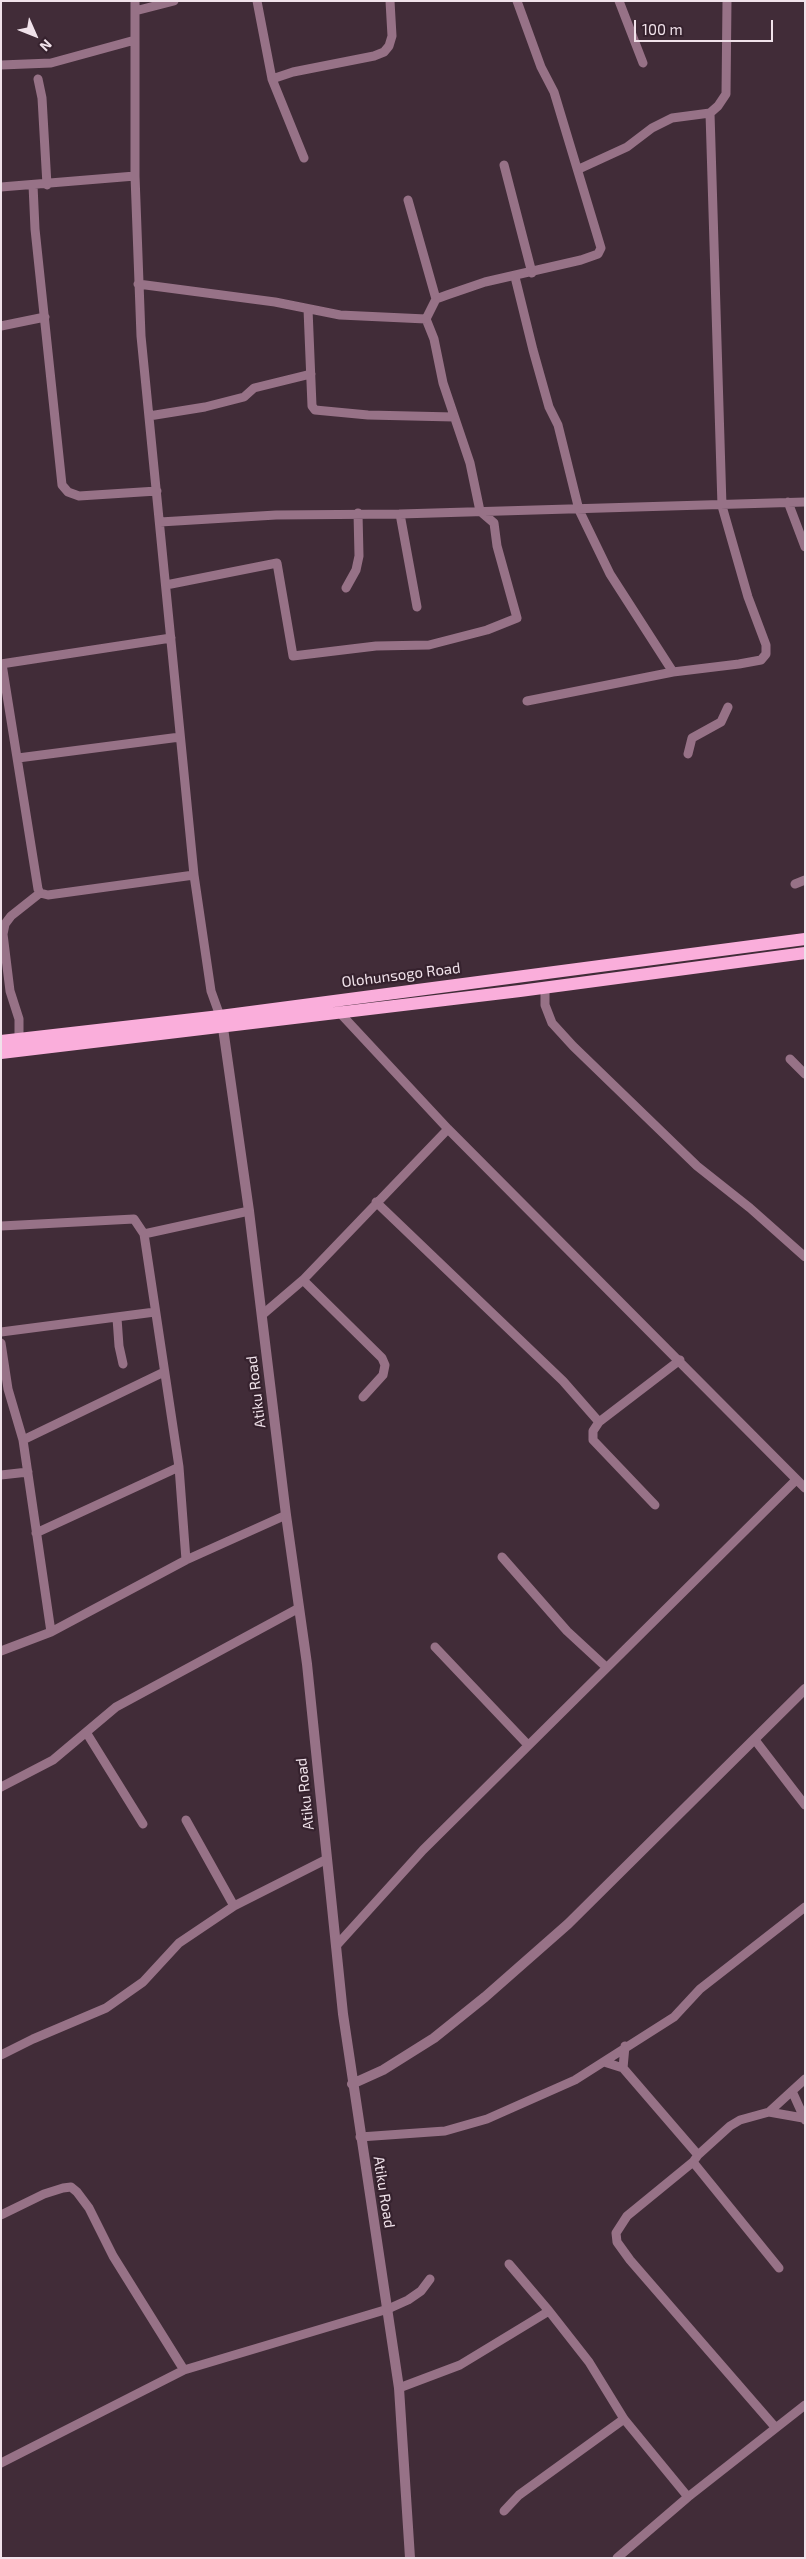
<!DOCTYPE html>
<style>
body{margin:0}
#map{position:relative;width:806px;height:2559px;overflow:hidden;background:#412c38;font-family:"Exo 2",sans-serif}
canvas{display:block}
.frame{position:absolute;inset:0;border:2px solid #f0e2ea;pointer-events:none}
.north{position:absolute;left:10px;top:10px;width:50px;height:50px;-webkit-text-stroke:4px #36222e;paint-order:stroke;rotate:134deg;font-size:14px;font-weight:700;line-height:20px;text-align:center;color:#f0e2ea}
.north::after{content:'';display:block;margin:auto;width:18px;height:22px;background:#f0e2ea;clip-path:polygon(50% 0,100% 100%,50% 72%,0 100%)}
.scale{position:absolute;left:634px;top:20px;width:139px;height:22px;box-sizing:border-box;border:2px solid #f0e2ea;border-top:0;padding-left:6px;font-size:15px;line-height:18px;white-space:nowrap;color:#f0e2ea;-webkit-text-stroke:4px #36222e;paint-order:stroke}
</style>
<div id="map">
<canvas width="806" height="2559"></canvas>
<div class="frame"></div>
<div class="north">N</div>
<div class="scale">100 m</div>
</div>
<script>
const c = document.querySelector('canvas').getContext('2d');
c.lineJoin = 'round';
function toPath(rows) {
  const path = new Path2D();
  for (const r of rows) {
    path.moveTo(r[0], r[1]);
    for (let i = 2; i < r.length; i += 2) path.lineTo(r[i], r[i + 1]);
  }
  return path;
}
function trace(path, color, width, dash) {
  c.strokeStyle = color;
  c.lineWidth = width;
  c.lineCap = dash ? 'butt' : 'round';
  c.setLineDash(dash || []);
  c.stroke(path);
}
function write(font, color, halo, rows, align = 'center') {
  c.font = font + ' "Exo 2",sans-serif';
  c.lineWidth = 4.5;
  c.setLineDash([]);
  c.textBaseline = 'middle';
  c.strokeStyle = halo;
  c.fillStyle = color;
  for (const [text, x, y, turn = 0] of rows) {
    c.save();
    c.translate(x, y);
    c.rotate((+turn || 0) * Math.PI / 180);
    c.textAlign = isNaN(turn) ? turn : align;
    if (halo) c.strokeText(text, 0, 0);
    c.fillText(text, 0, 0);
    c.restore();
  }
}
trace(toPath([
 [135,1,135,176,141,336,194,875,211,991,220,1016],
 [257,1,272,79,304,158],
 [619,1,643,63],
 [135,11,174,1],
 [1,65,51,63,135,40],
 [38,79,42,98,47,185],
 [272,79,293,72,374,56,384,52,389,46,392,36,390,1],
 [504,165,532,273],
 [579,169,627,147,652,128,672,118,710,113,718,106,726,94,727,1],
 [33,185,35,229,62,485,68,492,79,496,157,491],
 [1,187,135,176],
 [408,200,436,299],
 [515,277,533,350,549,407,558,425,579,510,610,574,673,672],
 [138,284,275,302,340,315,426,319],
 [308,309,312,406,315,410,368,415,454,417],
 [1,326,45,317],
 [149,416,205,407,244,397,254,388,311,374],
 [788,502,805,547],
 [400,514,417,607],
 [160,522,276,515,400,514,805,502],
 [166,585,277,563,293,656,376,646,429,645,487,630,517,618,497,546,494,523,480,511,470,463,443,383,434,339,426,319,436,299,447,295,485,282,581,260,598,254,601,248,554,92,541,67,517,1],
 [346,588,356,570,359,556,358,513],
 [1,664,171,638],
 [2,664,38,889,40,893],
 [527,701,673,672,739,664,761,660,766,654,766,645,748,597,722,506,710,113],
 [688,754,692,738,721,722,728,707],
 [18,758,180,737],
 [795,884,805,880],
 [40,893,48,895,194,875],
 [545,988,545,1005,552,1023,573,1046,697,1166,750,1208,805,1257],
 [339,1012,448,1129,805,1488],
 [19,1039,19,1019,10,991,3,934,5,924,11,916,40,893],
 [790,1059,805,1074],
 [376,1202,563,1381,599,1422,593,1431,593,1440,655,1505],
 [1,1226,134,1219,144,1234,249,1211],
 [144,1234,179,1467,186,1560],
 [303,1280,382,1358,385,1365,383,1375,363,1397],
 [262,1315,303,1280,448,1129],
 [117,1318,119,1346,123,1364],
 [1,1332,155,1312],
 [1,1343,8,1389,23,1440,51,1632],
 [599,1422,680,1360],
 [23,1440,164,1372],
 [1,1475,28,1472],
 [36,1533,179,1467],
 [502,1557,567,1631,606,1667],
 [435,1647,528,1745],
 [1,1651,51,1632,186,1560,286,1515],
 [86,1732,143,1824],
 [755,1740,805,1805],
 [1,1787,53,1760,116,1707,299,1608],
 [186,1820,234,1906],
 [336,1946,423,1850,796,1480],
 [1,2055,33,2039,106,2008,143,1982,179,1943,234,1906,327,1859],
 [604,2062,623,2068,698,2155],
 [623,2068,625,2046],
 [792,2091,805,2120],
 [769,2112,805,2079],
 [360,2137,445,2131,487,2119,575,2080,674,2017,700,1989,805,1907],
 [693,2162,779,2268],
 [1,2215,44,2194,63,2188,71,2187,77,2192,89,2208,113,2256,184,2370],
 [509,2264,549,2311,589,2362,624,2419,688,2497],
 [399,2388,460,2365,549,2311],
 [775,2427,630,2260,617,2242,616,2233,627,2216,693,2162,698,2155,730,2126,740,2120,769,2112,803,2118],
 [1,2463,184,2370,388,2309,408,2300,421,2291,430,2279],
 [504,2511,519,2495,624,2419],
 [617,2558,688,2497,805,2405]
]), '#977287', 9);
trace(toPath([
 [222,1021,249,1211,286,1515,307,1664,343,2014,399,2388,410,2558],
 [352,2084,383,2070,434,2038,485,1997,568,1924,805,1689]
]), '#977287', 10);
trace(toPath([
 [1,1041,220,1016,805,939],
 [1,1053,520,991,805,953]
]), '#faaedb', 12);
write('15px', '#f0e2ea', '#36222e', [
 ["Olohunsogo Road",401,975,-7],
 ["Atiku Road",256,1392,-97],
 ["Atiku Road",305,1794,-96],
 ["Atiku Road",384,2192,81]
]);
</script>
